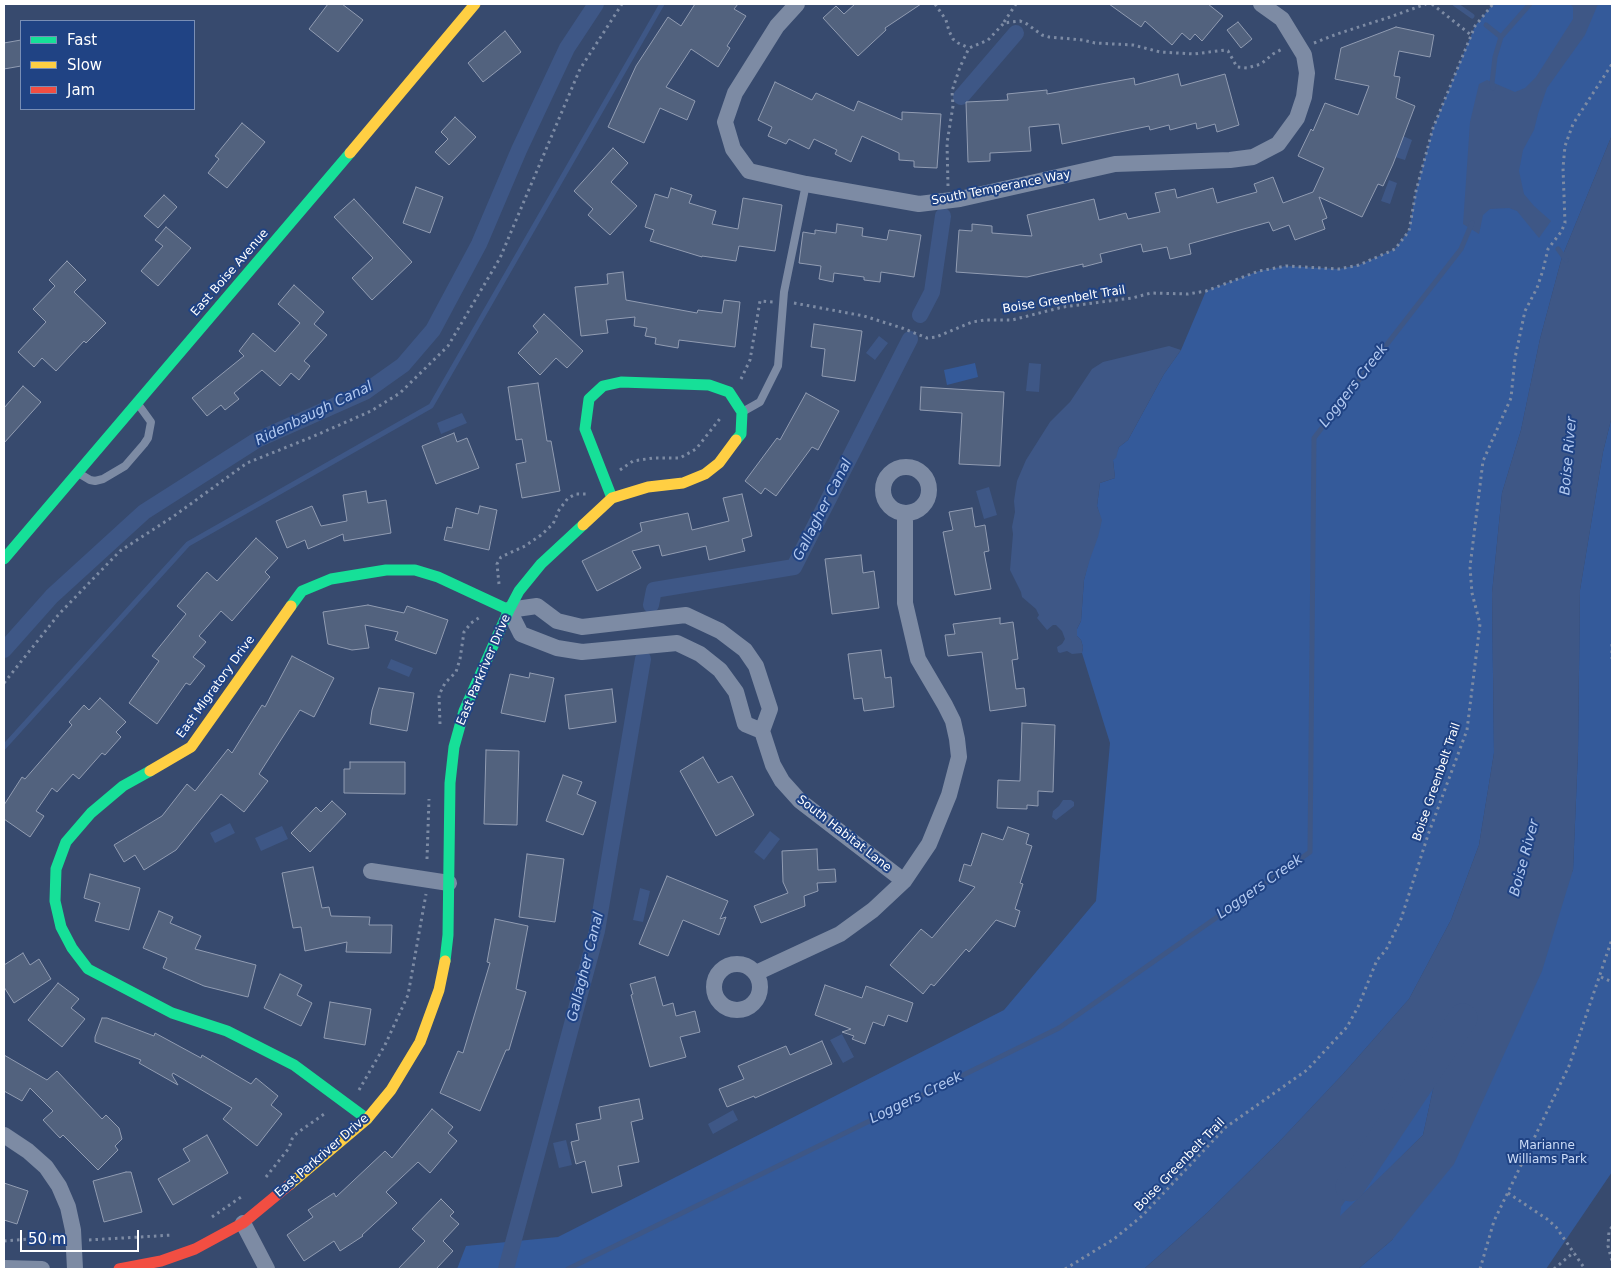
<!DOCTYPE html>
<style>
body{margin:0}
#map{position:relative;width:1616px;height:1273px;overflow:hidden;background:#374a6e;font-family:"DejaVu Sans",sans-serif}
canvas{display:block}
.frame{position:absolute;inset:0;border:5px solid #fff;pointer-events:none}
.legend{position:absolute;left:20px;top:20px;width:175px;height:90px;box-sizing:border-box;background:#204384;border:1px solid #798eb5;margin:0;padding:6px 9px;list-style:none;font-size:15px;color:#fff}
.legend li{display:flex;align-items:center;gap:10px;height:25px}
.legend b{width:25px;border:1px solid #798eb5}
.scale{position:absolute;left:20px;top:1230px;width:119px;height:22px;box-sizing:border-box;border:2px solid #fff;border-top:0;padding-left:6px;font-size:15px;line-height:18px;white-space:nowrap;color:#fff;-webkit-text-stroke:4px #204384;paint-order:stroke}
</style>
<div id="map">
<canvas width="1616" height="1273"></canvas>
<div class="frame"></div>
<ul class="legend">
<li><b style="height:6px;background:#16e098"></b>Fast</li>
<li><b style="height:6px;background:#ffcf43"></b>Slow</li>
<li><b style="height:6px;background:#f24e42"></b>Jam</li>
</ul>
<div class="scale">50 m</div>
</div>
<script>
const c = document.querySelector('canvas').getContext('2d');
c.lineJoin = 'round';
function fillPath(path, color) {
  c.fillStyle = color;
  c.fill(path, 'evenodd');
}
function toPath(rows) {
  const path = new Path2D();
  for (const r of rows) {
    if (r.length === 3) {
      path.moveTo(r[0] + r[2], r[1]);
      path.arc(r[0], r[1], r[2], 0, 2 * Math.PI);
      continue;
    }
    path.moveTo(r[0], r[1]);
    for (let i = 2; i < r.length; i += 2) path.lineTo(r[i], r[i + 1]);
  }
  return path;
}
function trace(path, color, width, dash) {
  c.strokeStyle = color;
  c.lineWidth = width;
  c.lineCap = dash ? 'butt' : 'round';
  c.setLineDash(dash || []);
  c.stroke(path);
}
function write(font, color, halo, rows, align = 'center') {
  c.font = font + ' "DejaVu Sans",sans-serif';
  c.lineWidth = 4;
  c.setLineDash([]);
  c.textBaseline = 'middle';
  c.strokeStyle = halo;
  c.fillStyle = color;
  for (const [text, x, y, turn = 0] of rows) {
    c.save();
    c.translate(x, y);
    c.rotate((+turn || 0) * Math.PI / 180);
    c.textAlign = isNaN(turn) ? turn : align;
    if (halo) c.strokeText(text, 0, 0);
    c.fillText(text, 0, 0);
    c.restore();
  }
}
fillPath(toPath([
 [1493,4,1612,4,1612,135,1562,257,1540,339,1521,430,1502,493,1492,593,1494,753,1479,845,1451,920,1409,999,1344,1073,1278,1143,1207,1213,1144,1269,457,1269,466,1246,558,1237,1004,1010,1096,901,1110,743,1082,653,1083,647,1081,640,1077,636,1077,629,1081,621,1084,580,1100,516,1097,506,1100,483,1115,478,1113,460,1119,447,1128,440,1164,374,1181,350,1206,291,1259,271,1286,266,1339,269,1359,265,1395,249,1409,230,1416,191,1433,128,1475,26],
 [975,363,978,377,947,385,944,370],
 [1612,416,1612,1172,1546,1269,1358,1269,1392,1240,1573,870,1578,752,1580,590,1603,452],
 [1439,1047,1443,1054,1434,1085,1423,1135,1340,1217,1340,1207,1361,1178,1384,1126,1411,1078]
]), '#345a9a');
fillPath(toPath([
 [1570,4,1598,4,1585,35,1547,88,1538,114,1534,130,1523,150,1519,171,1524,194,1534,206,1551,221,1539,238,1517,211,1509,208,1490,209,1483,215,1479,234,1463,224,1470,122,1479,84,1487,80,1515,92,1525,88,1536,77,1573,19,1573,7],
 [1612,135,1612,416,1603,452,1580,590,1578,752,1573,870,1542,971,1454,1164,1392,1240,1358,1269,1144,1269,1207,1213,1278,1143,1344,1073,1409,999,1451,920,1479,845,1494,753,1492,593,1502,493,1521,430,1540,339,1562,257],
 [1439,1048,1443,1054,1434,1085,1423,1135,1340,1216,1341,1207,1361,1178,1384,1126,1411,1078],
 [1403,136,1412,140,1405,160,1395,157],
 [1389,180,1397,183,1390,204,1381,201],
 [879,336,888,343,875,360,866,353],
 [1169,346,1181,350,1164,374,1128,440,1119,447,1116,458,1113,460,1115,478,1100,483,1097,506,1102,520,1098,537,1090,559,1084,580,1081,621,1077,629,1077,636,1081,640,1083,647,1082,653,1072,654,1067,651,1060,653,1058,652,1057,647,1062,644,1065,639,1062,631,1056,625,1053,625,1047,630,1037,618,1039,615,1036,609,1022,597,1021,592,1010,570,1013,534,1012,527,1015,512,1014,501,1017,481,1026,460,1050,422,1070,402,1092,369,1103,362],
 [1029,363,1041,364,1039,392,1026,391],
 [462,413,467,423,441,434,437,423],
 [989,487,997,515,984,519,976,491],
 [391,659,413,668,409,677,387,668],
 [1063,800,1071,800,1074,802,1074,806,1056,820,1052,817,1053,811,1059,806],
 [230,823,235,833,215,843,210,833],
 [282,826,288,839,261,851,255,838],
 [770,831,780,839,764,860,754,852],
 [640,888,650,891,643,922,633,920],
 [842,1034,854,1057,843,1063,830,1040],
 [733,1110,738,1120,713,1134,708,1124],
 [566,1140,572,1165,559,1168,553,1143]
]), '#3e5786');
trace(toPath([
 [1455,4,1472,16],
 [1486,25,1501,37],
 [1493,88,1492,83,1495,57,1501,37,1530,4],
 [1558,249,1566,260],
 [4,747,188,544,431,406,662,4],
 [568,1269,1059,1028,1310,852,1314,438,1461,249,1472,223]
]), '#3e5786', 5);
trace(toPath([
 [961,97,1016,33],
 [920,315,932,292,943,216],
 [651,605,654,590,794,567,910,339],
 [4,650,52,596,144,512,257,440,365,392,403,365,433,330,479,244,519,150,567,48,596,4],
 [506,1269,597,931,643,659]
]), '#3e5786', 16);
trace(toPath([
 [1350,1187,1463,1018]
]), '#3e5786', 29);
const building = toPath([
 [328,4,342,4,363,20,338,52,309,29,328,4],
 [695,4,738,4,734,9,746,16,727,46,730,48,718,67,691,49,666,87,695,101,687,120,660,108,644,143,608,127,636,66,668,17,681,26,695,4],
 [855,4,921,4,885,28,886,30,858,56,823,18,836,6,844,14,855,4],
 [1109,4,1208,4,1223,16,1202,41,1195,34,1190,40,1182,33,1172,45,1145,21,1141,27,1109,4],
 [1238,22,1252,39,1241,48,1227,30,1238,22],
 [1396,27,1434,35,1430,57,1399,51,1394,76,1400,77,1396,98,1415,106,1393,164,1383,186,1378,184,1362,217,1319,197,1327,218,1322,220,1325,229,1295,240,1289,225,1273,231,1269,222,1189,244,1191,254,1170,259,1167,247,1143,252,1141,244,1100,254,1102,262,1083,267,1083,264,1027,277,956,272,959,230,972,231,972,224,992,226,992,233,1032,236,1027,215,1094,199,1099,220,1126,213,1128,219,1160,212,1155,193,1175,189,1177,198,1213,188,1217,203,1257,192,1254,184,1273,177,1283,203,1313,192,1324,168,1298,156,1311,129,1313,131,1325,103,1358,115,1369,86,1335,79,1341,48,1396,27],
 [505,31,521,52,483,82,468,63,505,31],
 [21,40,21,66,4,69,4,43,21,40],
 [1178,74,1181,86,1225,74,1239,125,1217,132,1215,124,1197,129,1196,123,1170,130,1169,125,1150,130,1149,126,1062,144,1059,124,1029,127,1031,151,990,153,990,161,968,162,966,102,1008,100,1007,94,1047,90,1047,94,1134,78,1135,85,1178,74],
 [775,82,812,100,816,93,854,111,858,101,902,120,902,112,941,114,937,168,914,167,914,161,899,160,899,153,862,136,851,162,835,154,837,150,814,139,809,149,789,139,786,144,768,136,772,127,758,120,775,82],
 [455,117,476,137,449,165,435,152,448,139,441,132,455,117],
 [242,123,265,142,227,188,208,173,219,159,215,156,242,123],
 [613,148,628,163,611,182,637,206,610,235,588,215,593,209,574,191,613,148],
 [416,187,443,197,430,233,403,223,416,187],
 [671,188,692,195,689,203,716,211,712,224,738,229,743,198,782,205,775,251,739,246,736,261,702,256,702,257,650,241,654,230,645,227,655,194,668,198,671,188],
 [164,195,177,207,158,228,144,216,164,195],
 [354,199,412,262,372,300,352,278,373,258,334,217,354,199],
 [837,224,863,228,862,236,887,240,889,230,921,235,914,277,881,272,880,282,864,280,864,277,834,273,833,282,819,279,821,266,799,263,803,232,815,234,815,230,836,233,837,224],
 [166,227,191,248,158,286,141,271,163,246,155,240,166,227],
 [67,261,86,280,74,292,106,323,86,343,84,341,56,371,42,358,34,367,18,352,46,322,33,309,55,286,49,280,67,261],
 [623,272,626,300,697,313,698,310,722,313,724,300,740,302,735,347,679,340,678,348,655,344,656,338,645,336,647,328,634,326,635,317,606,320,608,333,581,336,575,287,608,284,607,274,623,272],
 [294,285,324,312,314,324,327,335,304,361,310,366,299,380,291,373,280,386,262,370,234,393,239,399,225,410,221,405,207,416,192,398,244,356,239,351,253,333,275,352,300,323,278,304,294,285],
 [544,314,583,351,567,368,556,358,540,375,518,353,538,332,533,326,544,314],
 [814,324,862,331,855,381,822,376,825,349,811,347,814,324],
 [538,383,547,441,551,441,560,491,522,498,516,464,526,462,522,439,516,440,508,387,538,383],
 [23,386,41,402,4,443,4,408,23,386],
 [921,387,1004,392,1000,466,959,464,962,413,920,410,921,387],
 [806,393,839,411,818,450,812,447,776,496,765,488,761,494,745,481,777,438,780,440,806,393],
 [454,433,457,442,467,438,479,468,436,484,422,446,454,433],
 [366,491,368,503,386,500,391,533,344,541,343,534,308,549,305,540,287,548,276,521,312,506,321,526,347,521,343,495,366,491],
 [742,494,752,536,742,539,745,551,709,560,706,546,662,556,659,545,632,551,641,568,597,591,582,561,642,531,640,523,688,513,692,530,729,521,723,498,742,494],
 [480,506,497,510,489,550,444,540,447,527,452,528,456,508,478,514,480,506],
 [972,508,975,527,985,525,989,551,984,552,991,589,955,595,943,532,953,530,949,512,972,508],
 [256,538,278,558,265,572,270,577,232,621,221,611,199,636,206,642,193,657,205,666,190,685,186,683,157,724,129,703,159,661,152,656,186,614,177,606,207,572,217,581,256,538],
 [861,555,863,573,874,571,879,608,832,614,825,559,861,555],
 [368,605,404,613,407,606,448,620,436,654,395,640,398,632,365,625,369,648,352,650,328,644,323,612,368,605],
 [1000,618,1000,624,1013,622,1018,659,1012,660,1016,689,1024,688,1026,706,990,711,982,652,948,656,945,635,955,634,953,624,1000,618],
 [881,650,885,678,891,677,894,707,864,711,862,698,854,699,848,654,881,650],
 [292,656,334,678,314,717,300,710,259,774,268,781,244,812,221,794,176,850,144,870,135,855,124,862,114,845,162,816,187,784,195,791,228,749,232,753,262,705,265,707,292,656],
 [530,673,554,678,545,722,501,713,510,674,529,678,530,673],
 [379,688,414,693,407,731,370,724,372,710,379,688],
 [612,689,616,722,569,729,565,695,612,689],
 [100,698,126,722,116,732,121,737,105,755,102,753,79,779,73,774,57,792,52,788,36,811,44,816,30,837,4,819,4,805,22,777,25,779,72,725,69,722,84,705,89,710,100,698],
 [1022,723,1055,725,1053,792,1038,791,1038,806,1027,805,1027,809,997,808,998,780,1020,781,1022,723],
 [486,750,519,751,517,825,484,824,486,750],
 [703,757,718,783,732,776,754,815,716,836,680,771,703,757],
 [350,762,405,762,405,794,344,793,344,769,350,769,350,762],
 [563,775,582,782,577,794,596,802,583,835,546,821,563,775],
 [332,801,346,814,310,852,291,833,316,807,321,812,332,801],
 [1008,827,1029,834,1026,844,1032,846,1020,883,1023,884,1015,909,1020,911,1015,927,996,920,969,952,966,949,934,986,931,984,923,994,890,965,921,929,932,938,975,887,959,881,964,864,971,866,982,833,1003,840,1008,827],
 [817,849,818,870,835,869,836,882,817,883,818,891,804,896,805,906,761,923,754,906,788,893,783,882,782,851,817,849],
 [527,854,564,859,555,922,519,917,527,854],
 [313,867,322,908,329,907,331,916,370,917,369,925,392,925,391,953,346,952,347,942,305,951,301,927,293,928,282,873,313,867],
 [90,874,140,888,129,930,95,921,100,903,84,898,90,874],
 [667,876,728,901,720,919,726,917,719,935,683,920,668,956,639,944,667,876],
 [159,911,173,917,170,923,201,936,195,949,256,965,248,997,204,986,163,968,167,958,143,948,159,911],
 [495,919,528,926,516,989,526,992,509,1050,506,1050,480,1111,440,1093,458,1051,463,1053,490,963,487,962,495,919],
 [23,953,30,965,39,959,51,979,14,1003,4,987,4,965,23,953],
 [280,974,302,985,297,995,312,1003,301,1026,264,1008,280,974],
 [655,977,663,1006,673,1003,676,1016,695,1011,700,1032,680,1037,686,1057,650,1067,631,995,633,994,630,984,655,977],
 [58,983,79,999,71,1008,85,1019,62,1047,28,1020,58,983],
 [825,985,862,998,866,986,913,1003,907,1022,888,1015,884,1026,873,1022,865,1044,852,1039,854,1036,842,1032,851,1029,815,1015,825,985],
 [330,1002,371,1009,365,1045,324,1038,330,1002],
 [102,1018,107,1018,154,1036,155,1033,201,1058,202,1055,251,1084,256,1078,278,1096,271,1105,282,1114,257,1146,223,1119,232,1108,173,1073,172,1075,178,1085,139,1063,141,1060,95,1042,95,1037,102,1018],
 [822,1041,832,1064,755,1098,754,1096,727,1107,719,1089,744,1079,738,1066,786,1046,790,1055,822,1041],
 [4,1055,47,1080,57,1071,102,1119,106,1115,119,1128,122,1139,115,1146,118,1150,98,1170,63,1135,60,1138,43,1120,53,1111,30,1088,22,1101,4,1091,4,1055],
 [639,1099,643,1119,631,1122,639,1162,618,1166,622,1186,592,1193,585,1161,576,1164,571,1142,579,1140,576,1124,601,1119,599,1107,639,1099],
 [432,1109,453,1127,448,1133,457,1141,430,1173,418,1162,386,1192,397,1203,362,1235,363,1236,340,1251,334,1241,304,1261,287,1235,313,1217,308,1210,334,1193,336,1197,385,1151,392,1158,432,1109],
 [207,1135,228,1173,173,1205,158,1179,190,1161,183,1149,207,1135],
 [126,1172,131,1172,142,1212,104,1222,93,1181,126,1172],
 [4,1183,28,1191,17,1224,4,1220,4,1183],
 [441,1199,454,1212,450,1216,459,1224,443,1241,453,1251,436,1269,398,1269,425,1241,412,1229,441,1199]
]);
fillPath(building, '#52627e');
trace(building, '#919cb2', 1);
trace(toPath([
 [935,4,946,20,949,31,953,39,958,43,969,48],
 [1432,4,1471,35],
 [1004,22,1016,4],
 [1314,43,1337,34,1390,17,1426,4],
 [948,186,947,143,953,106,952,91,960,67,969,48,988,40,1004,23,1020,21,1027,24,1042,35,1049,37,1083,40,1095,43,1133,45,1160,52,1194,54,1225,50,1228,51,1237,67,1247,68,1261,64,1273,54,1284,48],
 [794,303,864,316,902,328,927,338,936,337,972,322,985,320,1012,320,1063,307,1132,298,1151,293,1188,294,1206,291,1259,271,1286,266,1339,269,1359,265,1395,249,1409,231,1416,191,1433,128,1475,26,1493,4],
 [741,379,750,360,760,301,773,302],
 [620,470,633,461,653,458,680,458,696,449,722,416],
 [499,584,497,564,501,557,525,546,541,535,553,524,559,510,568,498,576,494,587,494],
 [1612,644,1612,659],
 [4,683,59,614,120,551,174,516,247,463,312,437,371,411,400,393,448,346,500,258,580,69,622,4],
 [440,724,439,695,445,683,456,672,460,659,464,632,471,623,480,617],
 [427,859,429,799],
 [1601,977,1612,982],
 [359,1090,385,1045,408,995,426,894],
 [266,1177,289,1148,292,1139,297,1133,327,1112],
 [1508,1193,1547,1219,1556,1227,1585,1269],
 [212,1217,244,1195],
 [1612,1227,1609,1231,1608,1246,1612,1261],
 [89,1240,173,1235],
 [4,1241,43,1238,58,1240],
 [1065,1269,1114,1239,1142,1216,1226,1127,1307,1070,1347,1027,1358,1007,1377,960,1386,950,1401,919,1428,835,1467,730,1480,624,1472,593,1470,567,1483,461,1511,398,1515,358,1525,311,1537,288,1543,270,1548,249,1561,232,1565,223,1563,168,1565,146,1573,124,1612,64],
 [1480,1269,1494,1221,1569,1066,1612,939],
 [1554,1269,1574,1252]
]), '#7d8ba4', 3, [2.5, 4]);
trace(toPath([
 [744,411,760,402,778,366,784,292,806,184],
 [80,474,90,480,95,481,103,479,125,466,144,444,148,438,151,422,138,404]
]), '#7d8ba4', 8);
trace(toPath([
 [797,4,777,26,735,93,725,122,733,149,749,171,806,184,919,204,960,199,1115,164,1230,160,1253,157,1278,144,1297,118,1304,97,1307,73,1304,55,1282,19,1261,4],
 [906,490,23],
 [537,606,557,621,582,627,686,615,720,631,745,650,756,666,770,709,762,731,745,724,736,692,720,670,700,654,677,643,582,652,557,648,521,634,509,610,537,606],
 [762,731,773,765,782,781,800,801,904,881],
 [371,871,449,883],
 [737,987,23],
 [756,973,840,934,873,910,904,881,929,844,949,795,959,757,957,739,953,721,945,705,918,659,905,603,905,514],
 [4,1135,28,1151,46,1167,59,1186,68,1207,73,1230,75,1269],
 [243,1223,267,1269],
 [4,1268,42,1269]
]), '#7d8ba4', 16);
trace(toPath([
 [612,498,585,429,589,399,603,386,621,382,709,385,729,392,742,412,741,434,736,440],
 [4,559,350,153],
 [291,606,302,591,331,579,386,570,415,570,438,577,509,610],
 [150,771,123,786,91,813,66,842,56,869,55,901,61,927,72,948,88,969,172,1013,227,1031,294,1065,367,1119],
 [445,961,448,935,450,783,454,747,464,711,509,610,519,591,541,564,583,525]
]), '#16e098', 11);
trace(toPath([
 [350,153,475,4],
 [583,525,612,498,648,487,683,483,705,474,719,463,736,440],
 [150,771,191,747,291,606],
 [289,1185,367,1119,391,1090,420,1042,439,990,445,961]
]), '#ffcf43', 11);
trace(toPath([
 [119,1269,161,1261,195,1249,243,1223,289,1185]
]), '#f24e42', 11);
write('12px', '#fff', '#204384', [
 ["South Temperance Way",1001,188,-11],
 ["East Boise Avenue",230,273,-49],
 ["Boise Greenbelt Trail",1064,300,-9],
 ["East Parkriver Drive",484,670,-67],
 ["East Migratory Drive",216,687,-54],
 ["Boise Greenbelt Trail",1437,782,-71],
 ["South Habitat Lane",844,834,38],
 ["East Parkriver Drive",322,1156,-41],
 ["Boise Greenbelt Trail",1180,1165,-46]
]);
write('12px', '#ccdcf7', '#204384', [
 ["Marianne",1547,1146],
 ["Williams Park",1547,1160]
]);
write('italic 14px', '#b3caf1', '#204384', [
 ["Loggers Creek",1354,386,-52],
 ["Ridenbaugh Canal",314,414,-26],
 ["Boise River",1569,456,-85],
 ["Gallagher Canal",823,510,-63],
 ["Boise River",1525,858,-75],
 ["Loggers Creek",1260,887,-35],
 ["Gallagher Canal",586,967,-76],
 ["Loggers Creek",916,1098,-26]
]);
</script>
